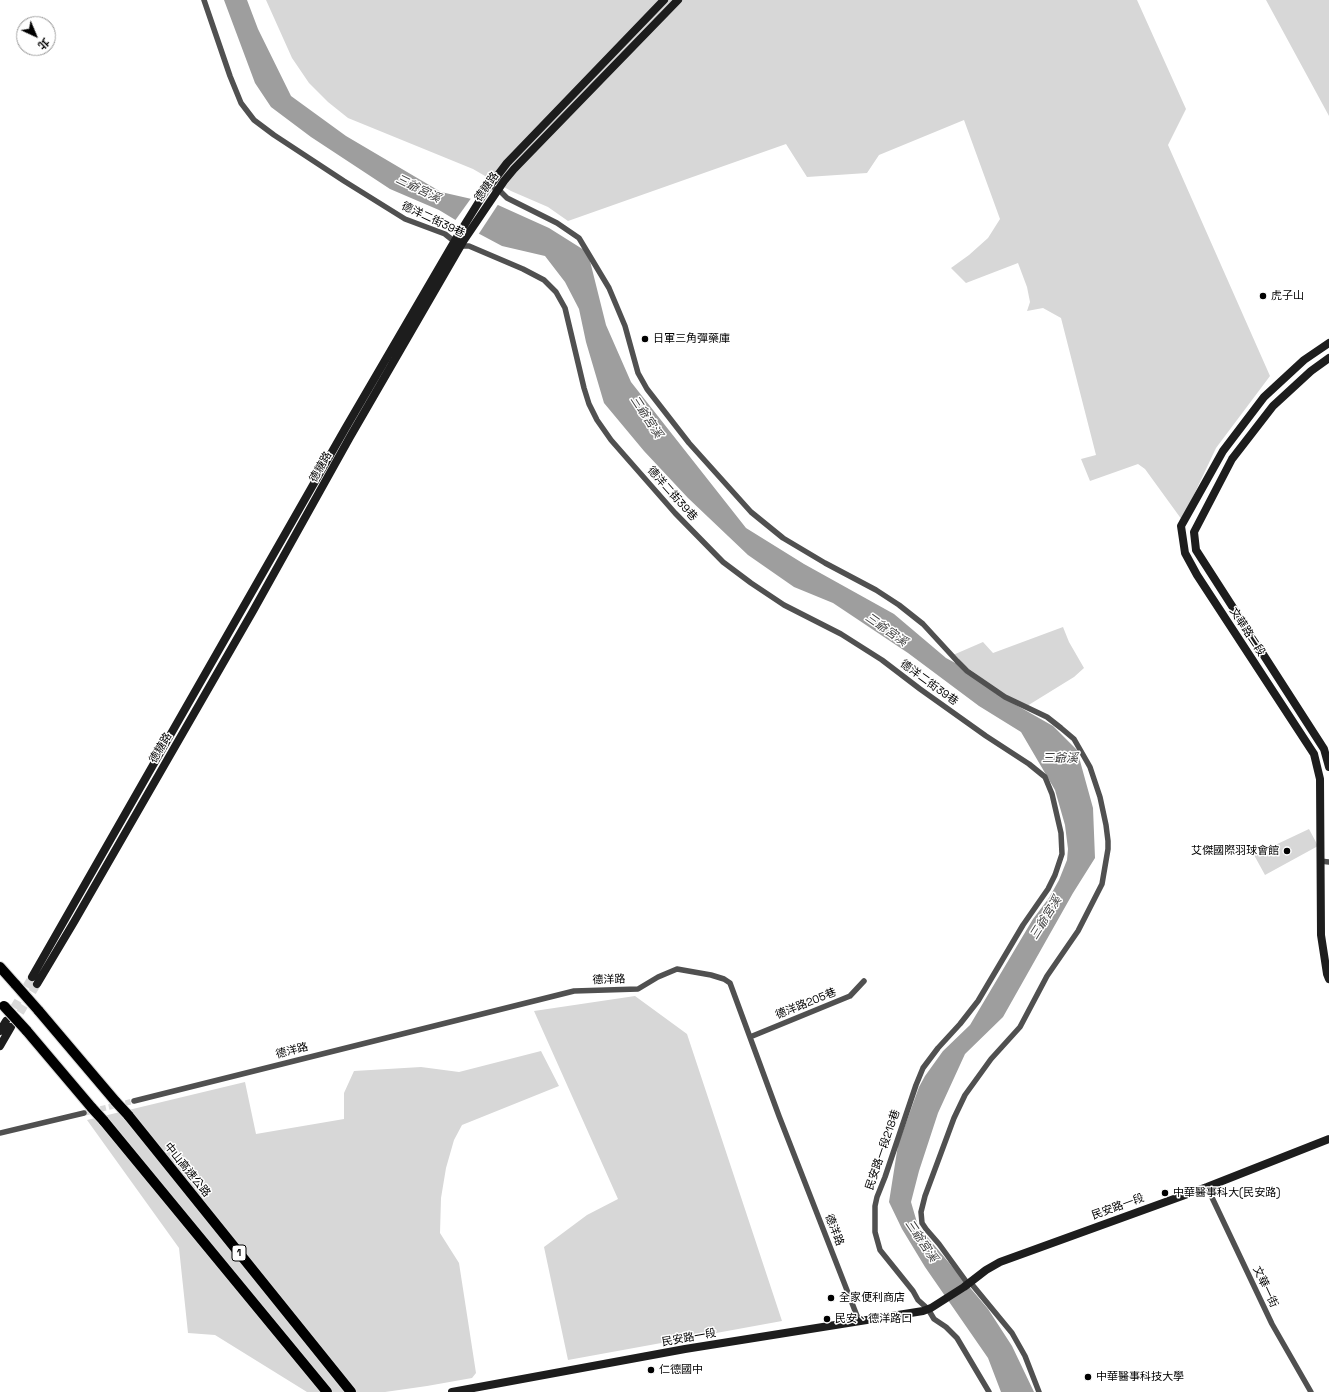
<!DOCTYPE html>
<meta charset="utf-8">
<style>
body{margin:0}
#map{position:relative;width:1329px;height:1392px;overflow:hidden;background:#fff;font-family:"Space Grotesk","Noto Sans TC",sans-serif}
canvas{display:block}
.north{position:absolute;left:16px;top:16px;width:40px;height:40px;box-sizing:border-box;background:#fff;border:1px solid #999;border-radius:50%;rotate:136deg;font-size:11px;font-weight:700;line-height:16px;text-align:center;color:#000}
.north::after{content:'';display:block;margin:auto;width:14px;height:18px;background:#000;clip-path:polygon(50% 0,100% 100%,50% 72%,0 100%)}
</style>
<div id="map">
<canvas width="1329" height="1392"></canvas>
<div class="north">北</div>
</div>
<script>
const c = document.querySelector('canvas').getContext('2d');
c.lineJoin = 'round';
function fillPath(path, color) {
  c.fillStyle = color;
  c.fill(path, 'evenodd');
}
function toPath(rows) {
  const path = new Path2D();
  for (const r of rows) {
    path.moveTo(r[0], r[1]);
    for (let i = 2; i < r.length; i += 2) path.lineTo(r[i], r[i + 1]);
  }
  return path;
}
function trace(path, color, width, dash) {
  c.strokeStyle = color;
  c.lineWidth = width;
  c.lineCap = dash ? 'butt' : 'round';
  c.setLineDash(dash || []);
  c.stroke(path);
}
function write(font, color, halo, rows, align = 'center') {
  c.font = font + ' "Space Grotesk","Noto Sans TC",sans-serif';
  c.lineWidth = 3;
  c.setLineDash([]);
  c.textBaseline = 'middle';
  c.strokeStyle = halo;
  c.fillStyle = color;
  for (const [text, x, y, turn = 0] of rows) {
    c.save();
    c.translate(x, y);
    c.rotate((+turn || 0) * Math.PI / 180);
    c.textAlign = isNaN(turn) ? turn : align;
    if (halo) c.strokeText(text, 0, 0);
    c.fillText(text, 0, 0);
    c.restore();
  }
}
fillPath(toPath([
 [266,0,1137,0,1186,109,1168,145,1270,376,1216,448,1182,520,1145,469,1138,464,1090,481,1081,459,1096,455,1061,318,1043,308,1027,311,1030,302,1027,287,1018,263,966,283,951,268,969,255,988,238,1000,219,964,120,879,155,867,173,807,177,786,144,568,221,548,207,511,191,473,169,348,118,328,102,309,83,292,58],
 [1266,0,1329,0,1329,116],
 [1063,627,1069,642,1084,668,1074,677,1027,706,1005,695,961,663,953,655,983,642,993,653],
 [1309,829,1318,846,1265,875,1254,855],
 [635,996,687,1034,782,1321,568,1360,544,1247,587,1215,618,1199,534,1011],
 [541,1051,559,1086,462,1125,454,1140,446,1168,441,1198,440,1233,459,1263,476,1373,472,1378,427,1386,385,1392,307,1392,215,1335,188,1333,179,1248,87,1120,245,1082,256,1134,344,1119,344,1093,354,1071,421,1067,459,1072]
]), '#d7d7d7');
fillPath(toPath([
 [224,0,247,0,258,29,291,96,346,136,441,192,498,205,549,228,584,250,590,261,606,325,631,382,746,528,804,564,894,614,946,658,959,665,995,693,1053,726,1077,750,1093,808,1095,858,1073,893,1003,1017,965,1054,938,1113,919,1171,911,1202,918,1226,988,1309,1012,1346,1034,1392,1001,1392,988,1358,925,1267,902,1229,889,1202,898,1145,919,1087,925,1076,943,1051,970,1025,1033,919,1049,898,1059,880,1067,860,1068,849,1065,825,1055,790,1021,732,979,706,908,653,833,603,794,587,748,555,688,498,644,451,604,403,586,342,579,309,565,282,545,256,502,246,472,230,439,210,390,189,311,137,271,107,255,83]
]), '#9e9e9e');
fillPath(toPath([
 [472,197,499,203,478,235,454,222]
]), '#fff');
trace(toPath([
 [84,1113,134,1101]
]), '#d9d9d9', 5.5, [5.5, 3]);
trace(toPath([
 [8,1018,32,977],
 [14,1023,37,984]
]), '#d9d9d9', 8, [8, 4]);
const highway = toPath([
 [0,967,16,985],
 [38,1010,116,1102],
 [26,1030,92,1108],
 [128,1115,351,1392],
 [103,1120,327,1392]
]);
trace(highway, '#dbdbdb', 12);
trace(toPath([
 [204,0,230,76,241,103,254,120,274,135,344,181,405,219,445,234,460,246,469,246,523,269,544,280,556,292,565,308,584,388,589,404,597,420,611,440,675,513,723,562,751,583,784,605,841,634,882,660,920,689,986,736,1029,764,1045,777,1052,794,1061,833,1062,854,1055,875,1048,889,1023,925,978,1001,960,1024,938,1048,923,1068,916,1085,885,1177,877,1197,875,1206,875,1232,880,1250,913,1291,918,1300,928,1309,934,1319,946,1327,957,1338,989,1392],
 [495,189,498,189,507,198,557,223,579,238,609,288,625,326,638,373,647,389,689,443,751,512,783,538,825,563,876,590,899,605,923,624,957,661,967,671,1005,697,1047,717,1061,728,1074,739,1090,767,1100,797,1106,825,1108,841,1108,849,1102,884,1078,931,1047,976,1020,1027,991,1059,965,1095,954,1118,925,1196,921,1212,922,1223,926,1229,939,1244,968,1284],
 [1320,861,1329,862],
 [750,1037,850,996,864,981],
 [134,1101,574,991,638,989,658,977,677,969,711,975,724,979,730,983,779,1116,859,1321],
 [0,1133,84,1113],
 [1207,1187,1272,1324,1311,1392],
 [970,1282,1012,1333,1025,1356,1039,1392]
]), '#505050', 5.5);
trace(toPath([
 [1329,343,1304,360,1264,397,1223,451,1181,526,1185,553,1197,575,1314,754,1320,779,1321,935,1327,974,1329,979],
 [1329,358,1311,371,1273,406,1232,459,1194,532,1196,550,1324,749,1329,767],
 [32,977,345,429,457,237,485,192,507,163,664,0],
 [37,984,74,922,253,611,350,437,464,240,504,181,514,169,678,0],
 [0,1031,6,1021],
 [0,1046,11,1027],
 [452,1392,685,1349,923,1311,931,1308,964,1287,986,1270,1000,1262,1207,1187,1329,1139]
]), '#1d1d1d', 8);
trace(highway, '#000', 10);
const highwayBridge = toPath([
 [16,985,38,1010],
 [4,1006,26,1030],
 [116,1102,128,1115],
 [92,1108,103,1120]
]);
trace(highwayBridge, '#dbdbdb', 12, []);
trace(highwayBridge, '#000', 10);
for (const [x, y, r, color] of [
 [1263,296,4,"#000"],
 [645,339,4,"#000"],
 [1287,851,4,"#000"],
 [1165,1193,4,"#000"],
 [831,1298,4,"#000"],
 [827,1319,4,"#000"],
 [651,1370,4,"#000"],
 [1088,1377,4,"#000"]
]) {
  const dot = new Path2D();
  dot.arc(x, y, r, 0, 2 * Math.PI);
  c.fillStyle = color;
  c.fill(dot);
  trace(dot, '#fff', 1.5);
}
for (const [x, y, w] of [
 [239,1253,14]
]) {
  const box = new Path2D();
  box.roundRect(x - w / 2, y - 8, w, 16, 3);
  c.fillStyle = '#fff';
  c.fill(box);
  trace(box, '#000', 1);
}
write('bold 10px', '#000', null, [
 ["1",239,1253]
]);
write('11px', '#000', '#fff', [
 ["德糖路",487,187,-55],
 ["德洋二街39巷",433,220,25],
 ["德糖路",321,467,-61],
 ["德洋二街39巷",672,494,48],
 ["文華路二段",1247,632,57],
 ["德洋二街39巷",929,683,36],
 ["德糖路",161,748,-60],
 ["德洋路",609,980,-2],
 ["德洋路205巷",806,1004,-22],
 ["德洋路",292,1051,-14],
 ["民安路一段218巷",883,1150,-71],
 ["中山高速公路",187,1170,51],
 ["民安路一段",1118,1207,-20],
 ["德洋路",834,1230,69],
 ["文華一街",1265,1287,65],
 ["民安路一段",689,1338,-10]
]);
write('11px', '#000', '#fff', [
 ["虎子山",1271,296],
 ["日軍三角彈藥庫",653,339],
 ["艾傑國際羽球會館",1279,851,"right"],
 ["中華醫事科大(民安路)",1173,1193],
 ["全家便利商店",839,1298],
 ["民安、德洋路口",835,1319],
 ["仁德國中",659,1370],
 ["中華醫事科技大學",1096,1377]
], 'left');
write('italic 12px', '#3f3f3f', '#fff', [
 ["三爺宮溪",418,189,26],
 ["三爺宮溪",646,417,57],
 ["三爺宮溪",886,630,35],
 ["三爺溪",1060,759],
 ["三爺宮溪",1046,918,-58],
 ["三爺宮溪",921,1241,56]
]);
</script>
